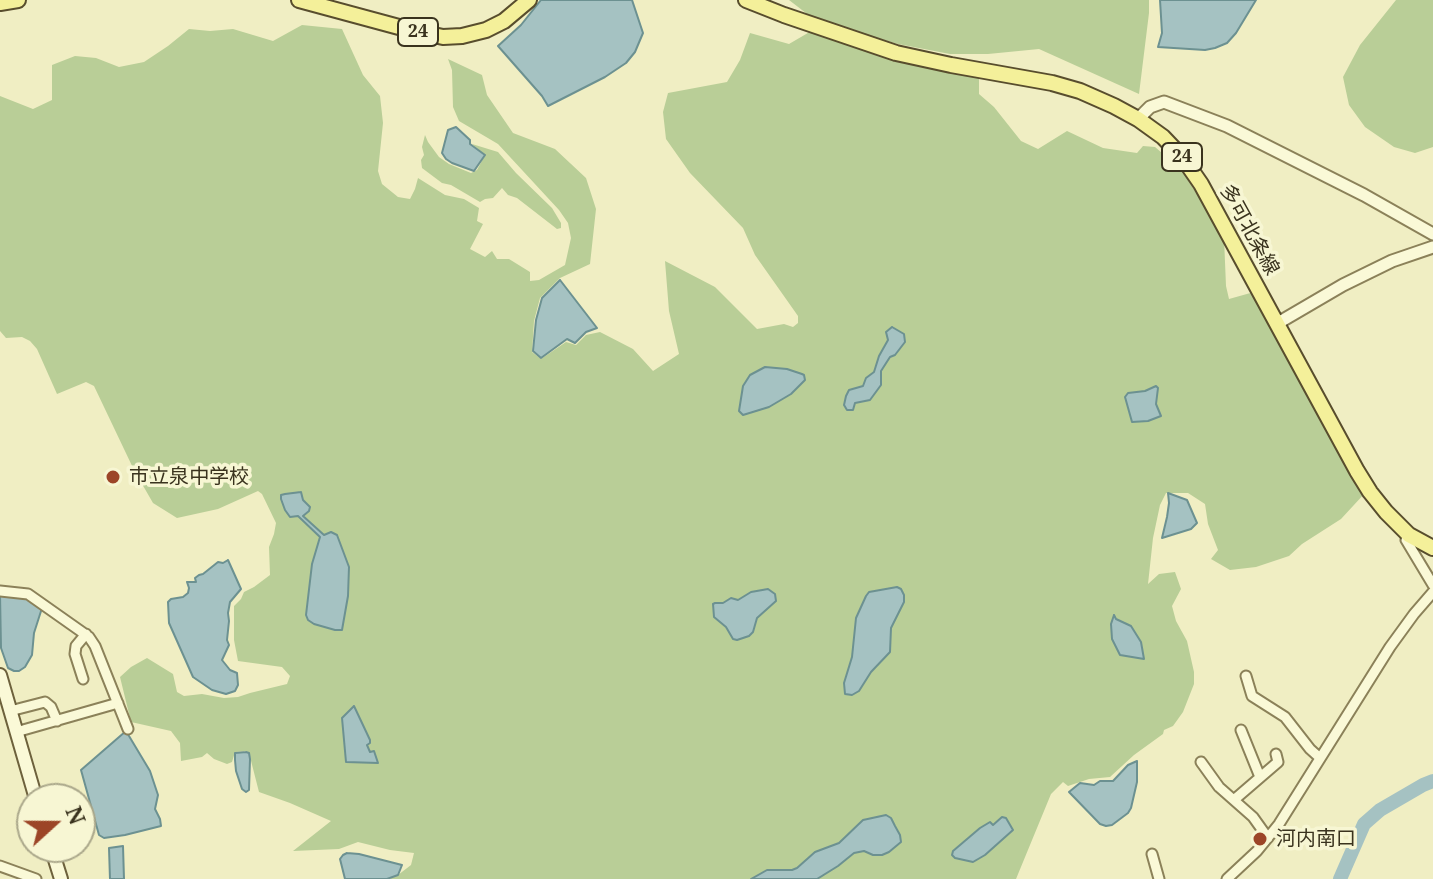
<!DOCTYPE html>
<meta charset="utf-8">
<style>
body{margin:0}
#map{position:relative;width:1433px;height:879px;overflow:hidden;background:#f0eec3;font-family:"Noto Serif",serif}
canvas{display:block}
.north{position:absolute;left:16px;top:783px;width:80px;height:80px;box-sizing:border-box;background:#f7f6d3;border:2px solid #aba88b;border-radius:50%;rotate:69deg;font-size:22px;font-weight:700;line-height:32px;text-align:center;color:#3a331e}
.north::after{content:'';display:block;margin:auto;width:28px;height:36px;background:#9c4527;clip-path:polygon(50% 0,100% 100%,50% 72%,0 100%)}
</style>
<div id="map">
<canvas width="1433" height="879"></canvas>
<div class="north">N</div>
</div>
<script>
const c = document.querySelector('canvas').getContext('2d');
c.lineJoin = 'round';
function fillPath(path, color) {
  c.fillStyle = color;
  c.fill(path, 'evenodd');
}
function toPath(rows) {
  const path = new Path2D();
  for (const r of rows) {
    path.moveTo(r[0], r[1]);
    for (let i = 2; i < r.length; i += 2) path.lineTo(r[i], r[i + 1]);
  }
  return path;
}
function trace(path, color, width, dash) {
  c.strokeStyle = color;
  c.lineWidth = width;
  c.lineCap = dash ? 'butt' : 'round';
  c.setLineDash(dash || []);
  c.stroke(path);
}
function write(font, color, halo, rows, align = 'center') {
  c.font = font + ' "Noto Serif","Noto Sans JP",serif';
  c.lineWidth = 7;
  c.setLineDash([]);
  c.textBaseline = 'middle';
  c.strokeStyle = halo;
  c.fillStyle = color;
  for (const [text, x, y, turn = 0] of rows) {
    c.save();
    c.translate(x, y);
    c.rotate((+turn || 0) * Math.PI / 180);
    c.textAlign = isNaN(turn) ? turn : align;
    if (halo) c.strokeText(text, 0, 0);
    c.fillText(text, 0, 0);
    c.restore();
  }
}
fillPath(toPath([
 [789,0,1149,0,1149,13,1139,94,1039,49,988,54,950,54,898,44,815,20],
 [1396,0,1433,0,1433,147,1415,153,1394,147,1365,127,1349,105,1343,77,1360,45],
 [302,25,342,29,363,75,380,96,383,123,378,171,382,184,398,197,410,199,415,189,418,178,445,195,464,199,479,208,477,221,483,224,470,249,485,257,492,251,497,259,509,259,530,272,530,281,539,280,565,265,571,238,568,223,559,210,498,144,459,121,453,107,452,70,448,59,482,75,487,95,513,133,555,149,586,178,596,209,590,264,560,278,540,298,534,321,532,352,541,359,566,342,576,345,586,335,600,332,633,349,653,371,679,354,669,311,665,261,715,287,757,329,784,324,793,327,798,323,798,316,755,255,743,228,690,173,666,139,663,112,668,93,727,82,740,60,750,33,789,44,813,30,979,76,979,94,994,107,1021,141,1038,149,1067,131,1103,148,1137,153,1143,146,1155,147,1182,170,1224,238,1226,286,1229,299,1254,292,1298,374,1304,390,1365,493,1341,519,1302,544,1289,556,1256,567,1230,570,1211,559,1218,550,1208,524,1205,504,1188,493,1166,493,1160,505,1153,538,1148,584,1159,574,1175,572,1181,589,1172,606,1176,621,1187,641,1194,672,1194,684,1183,712,1173,726,1164,730,1163,734,1134,755,1110,777,1089,779,1068,786,1063,782,1051,794,1016,879,389,879,398,875,411,865,414,853,390,850,358,842,339,849,293,851,331,821,290,803,259,792,249,753,246,751,235,752,232,762,227,764,214,759,207,753,202,757,181,761,180,743,171,731,131,722,120,677,131,667,147,658,173,674,177,692,184,696,202,694,224,698,238,697,250,693,287,684,290,676,282,667,238,661,234,640,234,606,241,599,244,592,254,587,270,575,269,547,274,534,276,523,262,494,258,491,218,509,177,518,153,503,134,470,94,386,86,382,57,394,37,349,30,341,22,337,6,338,0,331,0,96,33,109,52,100,52,65,75,56,96,58,119,67,144,62,168,46,189,29,210,31,233,29,273,41],
 [425,135,428,142,439,157,449,164,471,173,477,170,485,155,472,144,498,152,516,173,552,208,561,223,561,228,557,229,517,198,508,195,502,188,493,198,485,199,480,202,451,185,442,183,422,168,421,160,424,155,422,147]
]), '#b9ce97');
const water = toPath([
 [541,0,632,0,643,33,635,52,626,63,605,77,548,106,542,96,498,46,521,25,541,0],
 [1160,0,1256,0,1236,33,1227,43,1215,48,1205,50,1158,47,1162,33,1160,0],
 [456,127,470,140,470,144,485,155,474,171,452,163,446,159,442,153,448,130,456,127],
 [560,280,597,328,586,332,575,343,567,339,541,358,533,351,536,320,542,298,560,280],
 [892,327,904,334,905,342,895,355,890,357,881,371,881,385,870,400,855,403,853,410,847,410,844,405,846,396,849,390,863,386,866,378,874,372,879,356,888,340,886,332,892,327],
 [765,367,787,369,802,374,804,375,805,380,791,394,769,407,743,415,739,411,743,386,750,375,765,367],
 [1156,386,1158,388,1156,404,1161,416,1148,421,1132,422,1125,397,1128,393,1145,391,1156,386],
 [301,492,303,500,310,507,309,511,303,516,324,535,331,532,337,535,349,567,348,596,342,630,335,630,314,624,308,620,306,615,312,564,320,537,298,516,290,517,285,510,281,499,281,495,285,494,301,492],
 [1168,493,1187,500,1197,523,1191,529,1162,538,1167,517,1169,503,1168,493],
 [228,560,241,589,230,602,228,613,229,621,227,640,229,645,222,660,230,670,237,673,238,685,235,691,226,694,212,690,193,677,169,623,168,602,171,599,183,597,188,593,189,588,187,582,196,582,195,578,199,575,203,574,218,562,223,563,228,560],
 [897,587,901,589,904,595,904,602,891,628,890,652,871,672,859,691,852,695,845,694,844,683,852,657,856,618,866,596,869,592,897,587],
 [768,589,775,594,776,601,757,618,753,632,749,636,737,640,733,639,726,627,714,617,713,604,715,603,723,603,731,598,738,600,751,592,768,589],
 [0,594,27,597,42,608,34,633,32,655,25,667,19,671,14,671,8,668,1,648,0,594],
 [1114,615,1116,619,1131,626,1141,642,1144,659,1120,655,1112,639,1111,624,1114,615],
 [354,706,370,740,370,743,367,745,370,752,374,751,378,763,346,762,342,718,354,706],
 [126,731,150,771,158,795,155,809,160,819,161,826,125,835,104,838,99,835,81,770,126,731],
 [246,752,249,753,250,759,249,790,246,792,242,789,236,771,235,760,235,753,246,752],
 [1137,761,1137,782,1131,808,1128,813,1112,825,1106,826,1100,824,1069,792,1080,783,1094,785,1100,781,1113,781,1128,765,1137,761],
 [886,815,891,818,895,826,900,835,901,842,889,852,882,855,873,855,864,851,854,853,838,866,817,879,751,879,767,870,792,870,797,868,815,852,839,843,863,820,886,815],
 [1002,817,1006,818,1013,830,985,855,973,862,955,858,952,855,953,851,980,828,990,822,993,825,1002,817],
 [123,846,124,879,110,879,109,848,123,846],
 [347,853,359,854,402,865,398,875,387,879,345,879,340,859,343,855,347,853]
]);
fillPath(water, '#a5c2c2');
trace(water, '#6c9191', 2);
trace(toPath([
 [1340,879,1364,824,1380,810,1423,785,1433,781]
]), '#a5c2c2', 14);
const minor = toPath([
 [1409,535,1406,540,1433,585],
 [0,591,28,594,89,637,95,646,128,729],
 [1246,676,1252,696,1285,717,1310,749,1320,758],
 [83,679,75,654,76,646,86,634],
 [10,711,45,702,51,707,57,721],
 [1241,730,1260,777],
 [16,732,118,703],
 [1201,762,1219,787,1253,817,1268,838],
 [1235,799,1278,762,1276,754],
 [1152,854,1159,879],
 [0,866,36,879],
 [1227,879,1257,851,1279,824,1390,647,1414,614,1433,592]
]);
const tertiary = toPath([
 [1138,119,1150,107,1164,102,1227,126,1364,195,1433,234],
 [1278,323,1343,285,1392,261,1433,247]
]);
const secondary = toPath([
 [0,675,36,799],
 [51,847,61,879]
]);
const primary = toPath([
 [299,0,410,30,443,37,462,36,486,30,504,21,529,0],
 [746,0,784,15,896,53,951,65,1052,83,1080,91,1114,106,1138,119,1163,137,1183,158,1201,184,1357,471,1370,492,1386,512,1409,535,1433,548],
 [0,3,18,0]
]);
trace(minor, '#8b8159', 13);
trace(tertiary, '#8b8159', 15);
trace(secondary, '#6d613c', 16);
trace(primary, '#584d2d', 18);
trace(minor, '#faf9d7', 9);
trace(tertiary, '#faf9d7', 11);
trace(secondary, '#faf9d7', 12);
trace(primary, '#f4f09a', 14);
for (const [x, y, r, color] of [
 [113,477,8,"#9c4527"],
 [1260,839,8,"#9c4527"]
]) {
  const dot = new Path2D();
  dot.arc(x, y, r, 0, 2 * Math.PI);
  c.fillStyle = color;
  c.fill(dot);
  trace(dot, '#f7f6d3', 3);
}
for (const [x, y, w] of [
 [418,32,40],
 [1182,157,40]
]) {
  const box = new Path2D();
  box.roundRect(x - w / 2, y - 14, w, 28, 6);
  c.fillStyle = '#f7f6d3';
  c.fill(box);
  trace(box, '#3a331e', 2);
}
write('bold 18px', '#3a331e', null, [
 ["24",418,32],
 ["24",1182,157]
]);
write('20px', '#3a331e', '#f7f6d3', [
 ["多可北条線",1249,230,61]
]);
write('20px', '#3a331e', '#f7f6d3', [
 ["市立泉中学校",129,477],
 ["河内南口",1276,839]
], 'left');
</script>
